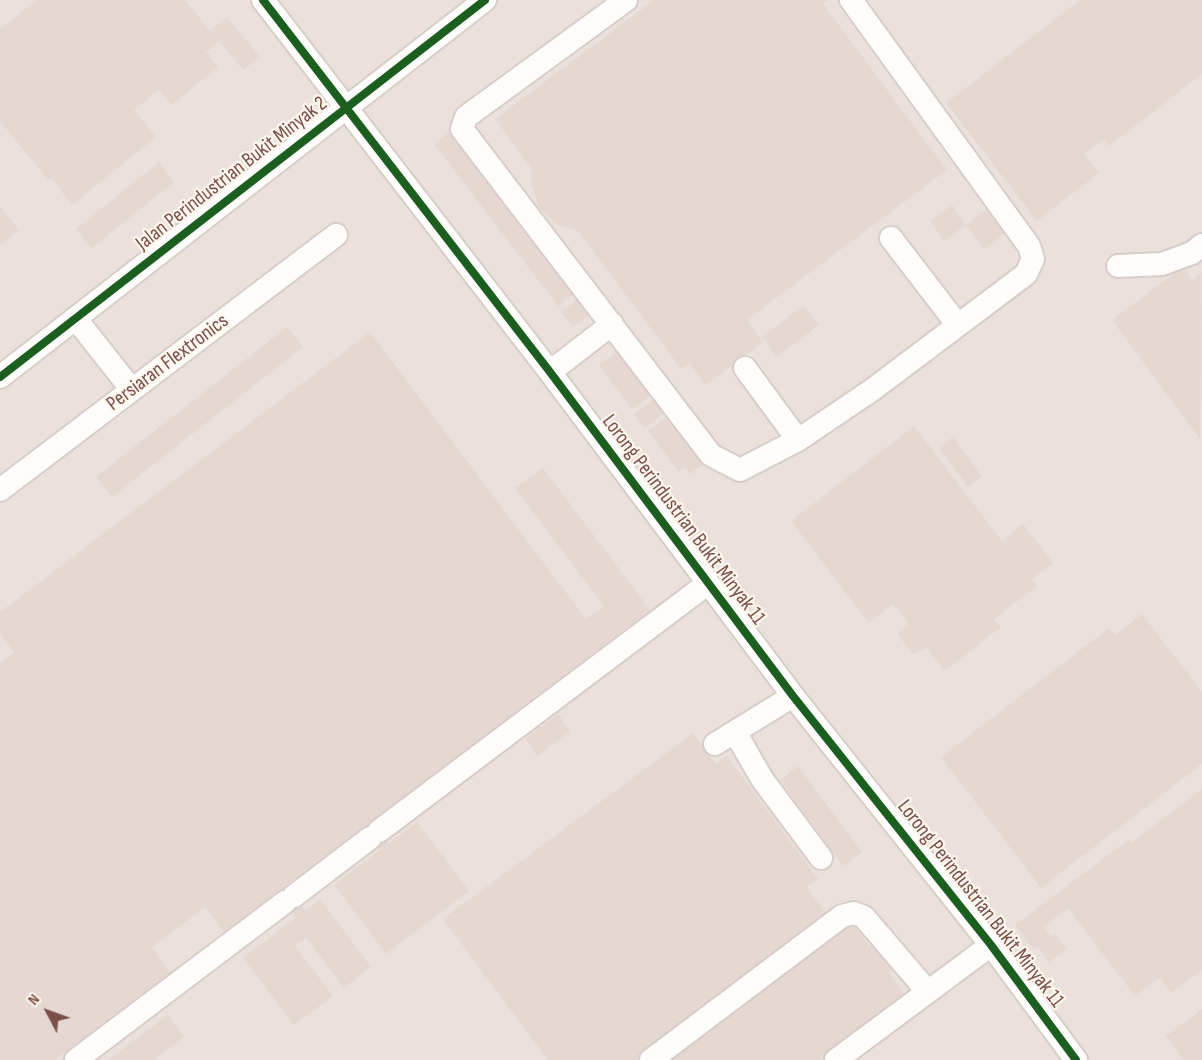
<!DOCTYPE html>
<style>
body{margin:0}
#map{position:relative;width:1202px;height:1060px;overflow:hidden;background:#f8f2ec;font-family:"Sofia Sans Condensed",sans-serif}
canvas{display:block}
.north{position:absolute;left:18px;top:982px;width:60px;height:60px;-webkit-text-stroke:4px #fff6ee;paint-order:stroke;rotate:311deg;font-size:16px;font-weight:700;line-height:24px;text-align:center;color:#7a5148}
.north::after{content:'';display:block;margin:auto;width:21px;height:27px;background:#7a5148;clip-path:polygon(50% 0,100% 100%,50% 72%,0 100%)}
</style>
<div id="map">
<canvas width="1202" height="1060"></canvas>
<div class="north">N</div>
</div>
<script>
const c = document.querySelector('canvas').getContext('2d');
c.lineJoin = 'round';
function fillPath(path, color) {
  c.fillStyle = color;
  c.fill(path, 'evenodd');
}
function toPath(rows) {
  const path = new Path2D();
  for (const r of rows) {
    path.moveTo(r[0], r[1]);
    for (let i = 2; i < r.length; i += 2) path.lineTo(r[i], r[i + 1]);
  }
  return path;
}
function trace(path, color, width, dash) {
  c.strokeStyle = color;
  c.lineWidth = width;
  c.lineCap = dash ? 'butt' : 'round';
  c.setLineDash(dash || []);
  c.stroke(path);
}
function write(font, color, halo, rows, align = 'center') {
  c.font = font + ' "Sofia Sans Condensed",sans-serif';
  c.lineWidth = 4.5;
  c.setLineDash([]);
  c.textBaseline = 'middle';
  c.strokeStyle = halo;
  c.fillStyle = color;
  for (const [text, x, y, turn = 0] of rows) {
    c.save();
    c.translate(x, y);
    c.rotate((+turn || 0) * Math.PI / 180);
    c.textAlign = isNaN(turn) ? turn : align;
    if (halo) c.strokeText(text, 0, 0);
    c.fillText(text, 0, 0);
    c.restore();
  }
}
fillPath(toPath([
 [0,0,1202,0,1202,1060,0,1060]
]), '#ebe1dc');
fillPath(toPath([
 [36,0,185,0,210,31,227,17,260,57,243,70,219,41,206,52,218,67,172,105,159,90,134,110,156,137,72,205,51,178,48,180,0,121,0,29],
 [654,0,828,0,823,4,947,170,747,320,763,342,706,385,689,363,681,369,578,231,558,225,539,207,531,183,531,168,495,119],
 [1080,0,1202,0,1202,74,1109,146,1104,139,1084,154,1099,173,1037,221,946,103],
 [451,131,575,293,558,306,434,144],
 [159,162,174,182,92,248,76,229],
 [952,205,966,225,989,207,1007,232,984,249,966,225,944,241,930,221],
 [0,206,19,230,0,245],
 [1183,267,1192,280,1202,272,1200,439,1112,320],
 [578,299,589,315,573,327,561,312],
 [804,305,819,325,777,357,762,337],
 [287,327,303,347,112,497,96,477],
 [370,332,586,619,604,606,515,488,543,468,650,610,371,821,388,844,417,822,469,891,386,954,334,885,380,850,363,828,286,885,305,911,320,899,371,967,344,988,306,938,295,946,333,996,294,1025,243,958,296,917,277,892,224,932,205,907,152,947,171,973,55,1060,0,1060,0,663,14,652,0,634,0,612],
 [617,351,651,395,632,409,599,365],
 [654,399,664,413,645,428,634,414],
 [666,417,703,464,690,474,685,467,679,472,648,431],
 [914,426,1002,541,1023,524,1053,563,1032,579,1037,586,994,619,1001,627,945,671,926,647,914,655,897,634,909,624,893,604,869,623,791,521],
 [953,437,982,476,968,487,939,448],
 [1142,614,1202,692,1202,764,1041,888,941,757,1109,628,1115,635],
 [558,714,570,731,537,756,525,739],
 [693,733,716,764,727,756,818,879,806,887,828,916,635,1060,548,1060,443,919],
 [798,766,862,852,843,866,780,780],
 [1202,789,1202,970,1171,993,1160,978,1135,996,1068,908,1043,927,1051,936,1055,934,1066,949,1049,962,1038,947,1034,950,1015,925,1128,840,1131,843],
 [849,919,869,946,876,941,896,969,889,974,906,996,820,1060,659,1060],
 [1202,1009,1202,1060,1184,1060,1166,1036],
 [168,1015,184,1037,154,1060,108,1060]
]), '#e5d8d3');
const minor = toPath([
 [263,0,550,372,793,696,991,945,1076,1060],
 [626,0,466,117,462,129,711,455,740,470,798,440,872,390,1026,274,1033,259,1029,246,851,0],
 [891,238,957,324],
 [1118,266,1162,264,1192,253,1202,245],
 [76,319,132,390],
 [745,368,798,440],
 [550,372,612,324],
 [0,377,485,0],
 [0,490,336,235],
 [735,732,762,779,821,858],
 [715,744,793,696],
 [379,831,707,584],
 [294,896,370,838],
 [76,1060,285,902],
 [651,1060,842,916,854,913,864,917,928,992],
 [836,1060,991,945]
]);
trace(minor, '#d8cdc8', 26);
trace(minor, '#fefdfc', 22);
trace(toPath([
 [263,0,550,372,793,696,991,945,1076,1060],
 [0,377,485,0]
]), '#1b5e20', 8);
write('21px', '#7a5148', '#fff6ee', [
 ["Jalan Perindustrian Bukit Minyak 2",232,174,-38],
 ["Persiaran Flextronics",168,363,-37],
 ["Lorong Perindustrian Bukit Minyak 11",683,520,53],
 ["Lorong Perindustrian Bukit Minyak 11",980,904,52]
]);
</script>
